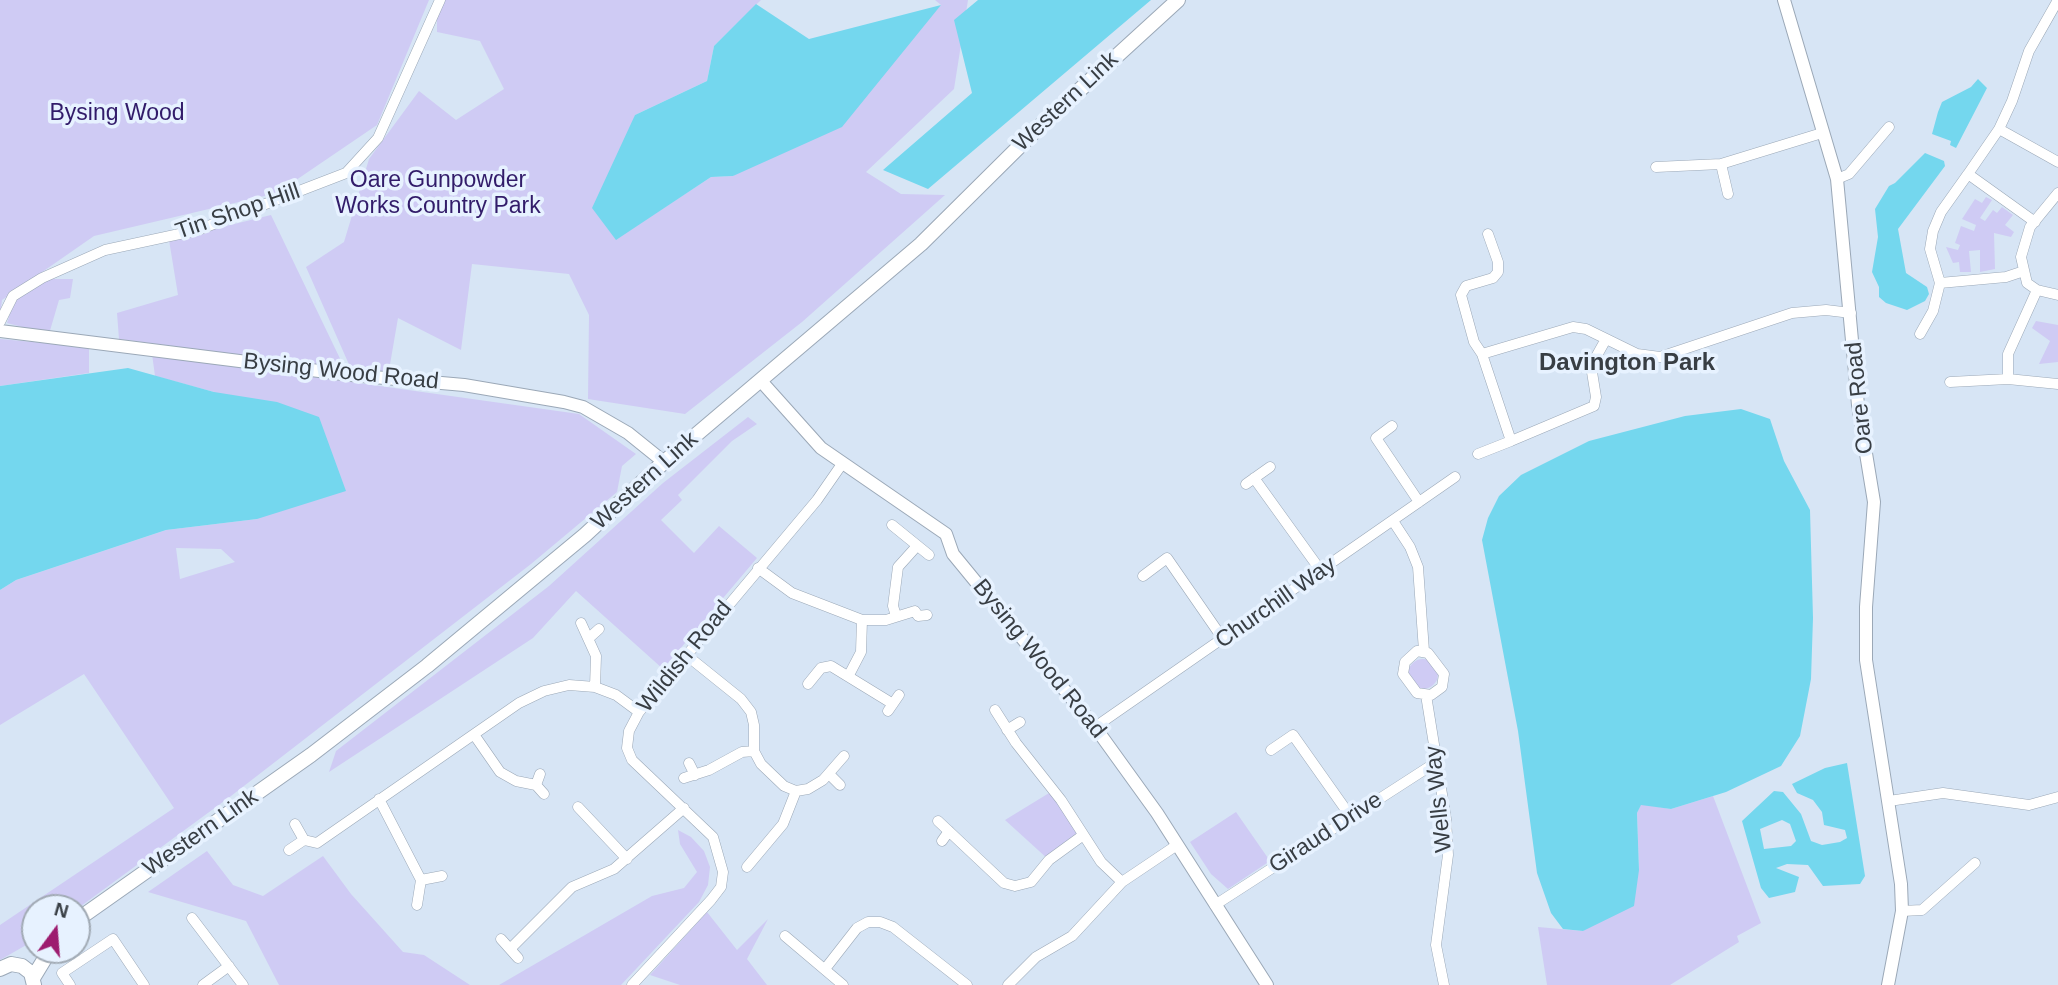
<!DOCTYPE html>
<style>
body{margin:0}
#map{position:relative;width:2058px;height:985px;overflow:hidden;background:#d7e5f5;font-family:Arial,sans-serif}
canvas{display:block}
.north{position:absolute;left:21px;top:894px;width:70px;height:70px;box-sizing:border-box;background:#e7f2ff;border:2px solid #a1aab4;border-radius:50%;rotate:16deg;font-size:19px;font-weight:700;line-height:28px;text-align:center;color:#383e44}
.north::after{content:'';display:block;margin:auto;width:24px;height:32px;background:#9d1c6f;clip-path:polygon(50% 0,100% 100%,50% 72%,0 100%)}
</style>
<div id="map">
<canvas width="2058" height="985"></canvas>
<div class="north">N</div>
</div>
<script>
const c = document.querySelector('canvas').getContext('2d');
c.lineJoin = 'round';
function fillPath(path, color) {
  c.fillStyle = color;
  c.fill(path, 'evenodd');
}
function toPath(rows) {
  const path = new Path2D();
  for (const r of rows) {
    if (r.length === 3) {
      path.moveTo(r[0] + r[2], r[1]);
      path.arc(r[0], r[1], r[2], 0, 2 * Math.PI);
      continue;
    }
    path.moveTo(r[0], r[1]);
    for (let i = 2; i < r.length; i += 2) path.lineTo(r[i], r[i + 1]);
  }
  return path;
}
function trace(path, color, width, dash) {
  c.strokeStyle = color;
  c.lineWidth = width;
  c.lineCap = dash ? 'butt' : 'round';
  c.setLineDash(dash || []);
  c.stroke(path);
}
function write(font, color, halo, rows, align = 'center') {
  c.font = font + ' Arial,sans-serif';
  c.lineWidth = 7;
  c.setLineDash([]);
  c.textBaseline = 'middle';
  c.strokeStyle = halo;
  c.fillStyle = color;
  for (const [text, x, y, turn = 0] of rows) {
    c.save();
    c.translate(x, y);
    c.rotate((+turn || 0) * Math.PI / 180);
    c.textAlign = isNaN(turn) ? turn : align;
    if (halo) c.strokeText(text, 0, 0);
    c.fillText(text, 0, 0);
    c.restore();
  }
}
fillPath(toPath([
 [0,0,429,0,377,125,277,193,94,236,2,300,0,315],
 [437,0,761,0,714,46,707,81,635,115,616,239,711,177,733,176,941,5,935,0,968,0,954,89,866,172,901,194,945,195,802,322,685,414,588,399,589,315,569,274,472,264,461,350,398,318,388,376,351,369,306,267,344,242,369,159,419,91,456,120,504,89,480,41,437,32],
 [1986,197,1992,200,1980,218,1985,221,1993,210,1997,213,2002,207,2013,215,2005,225,2014,232,2011,237,1994,233,1995,269,1980,272,1980,250,1969,251,1971,272,1960,272,1959,262,1953,263,1946,247,1958,250,1960,245,1955,243,1961,226,1974,231,1976,225,1962,219,1975,199,1982,203],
 [271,215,345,369,119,339,117,313,178,295,169,240],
 [46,279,73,279,70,298,59,300,49,334,7,323,15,298],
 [2036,321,2058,325,2058,362,2039,364,2050,341,2032,328],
 [0,339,89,347,89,373,0,386],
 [152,354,579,414,636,454,622,466,617,492,531,564,231,796,77,909,35,908,35,940,0,960,0,925,174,808,84,674,0,725,0,590,16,580,166,530,257,519,214,392,155,376],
 [176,548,221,549,235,562,180,579],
 [748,417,757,424,732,441,678,495,682,500,661,520,694,553,719,526,757,558,663,669,576,591,533,638,329,772,336,751,549,586,663,483],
 [1423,674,15],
 [1054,790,1082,836,1049,860,1005,820],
 [1713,796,1761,923,1737,936,1739,942,1670,985,1547,985,1538,927,1583,931,1639,870,1637,813,1641,804,1671,809],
 [1236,812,1270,861,1228,889,1211,874,1190,842],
 [678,830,691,837,704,851,710,867,708,885,699,902,621,985,499,985,652,896,684,888,697,872,680,844],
 [207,851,233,885,263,896,323,856,351,894,403,952,424,955,470,985,279,985,246,921,148,892],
 [707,912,737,950,768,919,747,959,767,985,680,985,650,975]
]), '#cfcbf4');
fillPath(toPath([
 [978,0,1151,0,928,189,883,170,972,93,954,20],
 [756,4,809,39,941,5,842,127,733,176,711,177,616,240,592,208,635,115,707,81,714,46],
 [1978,79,1987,88,1956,148,1950,145,1951,141,1932,134,1938,112,1942,102,1971,87],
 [1925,153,1944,161,1945,166,1898,229,1906,273,1927,287,1929,294,1925,301,1907,310,1886,303,1879,297,1879,287,1872,272,1878,237,1875,209,1889,186,1895,183],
 [128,368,214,392,277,402,319,417,346,491,257,519,166,530,16,580,0,590,0,386],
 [1741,409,1770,419,1784,461,1810,510,1813,618,1811,679,1800,736,1781,766,1726,792,1671,809,1641,805,1637,813,1639,870,1634,906,1583,931,1563,929,1551,913,1537,873,1518,731,1482,540,1488,518,1499,496,1521,475,1589,441,1685,416],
 [1847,763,1865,876,1860,884,1823,886,1808,865,1787,864,1776,868,1799,877,1795,892,1769,898,1761,888,1742,821,1774,791,1783,792,1801,814,1811,841,1822,845,1840,842,1847,838,1845,830,1824,825,1822,812,1813,800,1797,793,1792,784,1825,768],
 [1782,820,1790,824,1796,841,1791,846,1764,849,1760,829]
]), '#74d7ee');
const minor = toPath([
 [1999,129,2012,101,2029,51,2058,0],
 [1721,164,1728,194],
 [1656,167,1721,164,1822,133],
 [1837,179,1849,174,1889,127],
 [2058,193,2030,227,2021,257,2027,283,2037,290,2058,295],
 [2035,222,1968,174,1999,129,2058,162],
 [1488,234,1498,262,1498,272,1493,278,1466,286,1461,295,1474,342,1482,354,1511,441,1594,406,1596,397,1591,366,1606,339],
 [1940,283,1930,249,1933,231,1941,212,1968,174],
 [0,322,13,296,42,278,105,250,198,230,346,173,378,138,440,0],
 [1920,334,1933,311,1940,283,2006,277,2024,271],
 [1482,354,1573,327,1586,329,1637,354,1660,357,1792,313,1826,310,1851,313],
 [2008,379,2058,384],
 [1950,382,2008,379,2008,354,2037,290],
 [1392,426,1376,438,1419,502],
 [1478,454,1511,441],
 [1254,478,1321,571],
 [1246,484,1270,467],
 [1393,521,1410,547,1418,567,1424,651],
 [892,525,929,555],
 [758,568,792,593,862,620,886,620,915,611,918,616,927,615],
 [1143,576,1167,558,1223,639],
 [896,616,893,606,898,567,916,547],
 [581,623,596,656,595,687],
 [589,638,599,629],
 [1417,651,1428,653,1444,674,1442,687,1431,695,1417,693,1403,674,1405,662,1417,651],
 [685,654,741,699,751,712,754,725,754,751,761,764,784,786,796,791,808,789,823,780,844,756],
 [849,675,861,652,862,620],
 [808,684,821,668,831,666,893,704],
 [1426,695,1446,819,1448,855,1436,945,1444,985],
 [995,710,1016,743,1061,800,1101,862,1122,882],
 [888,711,899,695],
 [1095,727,1455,477],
 [1007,730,1020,722],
 [475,736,500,772,516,781,536,785,544,794],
 [1271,750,1293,735,1351,817],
 [689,763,695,775],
 [829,774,840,785],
 [684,778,709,770,742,752,754,751],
 [536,785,540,774],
 [379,799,421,880,417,905],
 [1889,801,1943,793,2029,805,2058,797],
 [578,807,627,859],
 [938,821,1004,883,1015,886,1031,882,1049,860,1082,836],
 [295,824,304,840],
 [942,841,949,831],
 [289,850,304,840,317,843,519,703,544,691,569,685,595,687,616,695,639,712],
 [747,867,783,824,796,791],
 [421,880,442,876],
 [1215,905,1438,761],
 [1902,911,1922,910,1975,863],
 [192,918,243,985],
 [785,936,843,985],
 [501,939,518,958],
 [510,949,572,887,614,869,684,808],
 [825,969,857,928,868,922,880,922,893,927,967,985],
 [70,985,62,973,113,939,144,985],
 [203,985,229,966],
 [632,985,711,900,721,887,723,872,713,837,632,760,627,748,629,731,639,712,817,500,842,464],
 [1008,985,1036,957,1072,936,1122,882,1177,845]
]);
const tertiary = toPath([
 [1784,0,1837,179,1858,405,1874,502,1866,607,1866,660,1901,884,1902,911,1888,985],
 [0,331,351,375,464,385,564,402,583,407,628,433,664,462],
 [761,381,821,448,946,534,953,554,1095,727,1157,813,1267,985]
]);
const secondary = toPath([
 [77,920,311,755,427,666,585,535,664,462,921,244,1038,128,1178,0],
 [0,969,11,964,22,966,31,973,34,985],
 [33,978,50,950]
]);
trace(minor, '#9ba8b7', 11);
trace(tertiary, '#9ba8b7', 14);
trace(secondary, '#9ba8b7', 16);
trace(minor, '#fff', 10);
trace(tertiary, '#fff', 12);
trace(secondary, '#fff', 14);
write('23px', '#383e44', '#e7f2ff', [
 ["Western Link",1066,102,-43],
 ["Tin Shop Hill",238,212,-19],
 ["Bysing Wood Road",341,372,6],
 ["Oare Road",1860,398,-96],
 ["Western Link",645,481,-42],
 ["Churchill Way",1276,603,-35],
 ["Wildish Road",685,657,-51],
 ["Bysing Wood Road",1039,659,51],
 ["Wells Way",1439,799,-96],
 ["Western Link",201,833,-35],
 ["Giraud Drive",1326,833,-33]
]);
write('23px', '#321c6a', '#e7f2ff', [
 ["Bysing Wood",117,114],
 ["Oare Gunpowder",438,181],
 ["Works Country Park",438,207]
]);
write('bold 24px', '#383e44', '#e7f2ff', [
 ["Davington Park",1627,363]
]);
</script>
